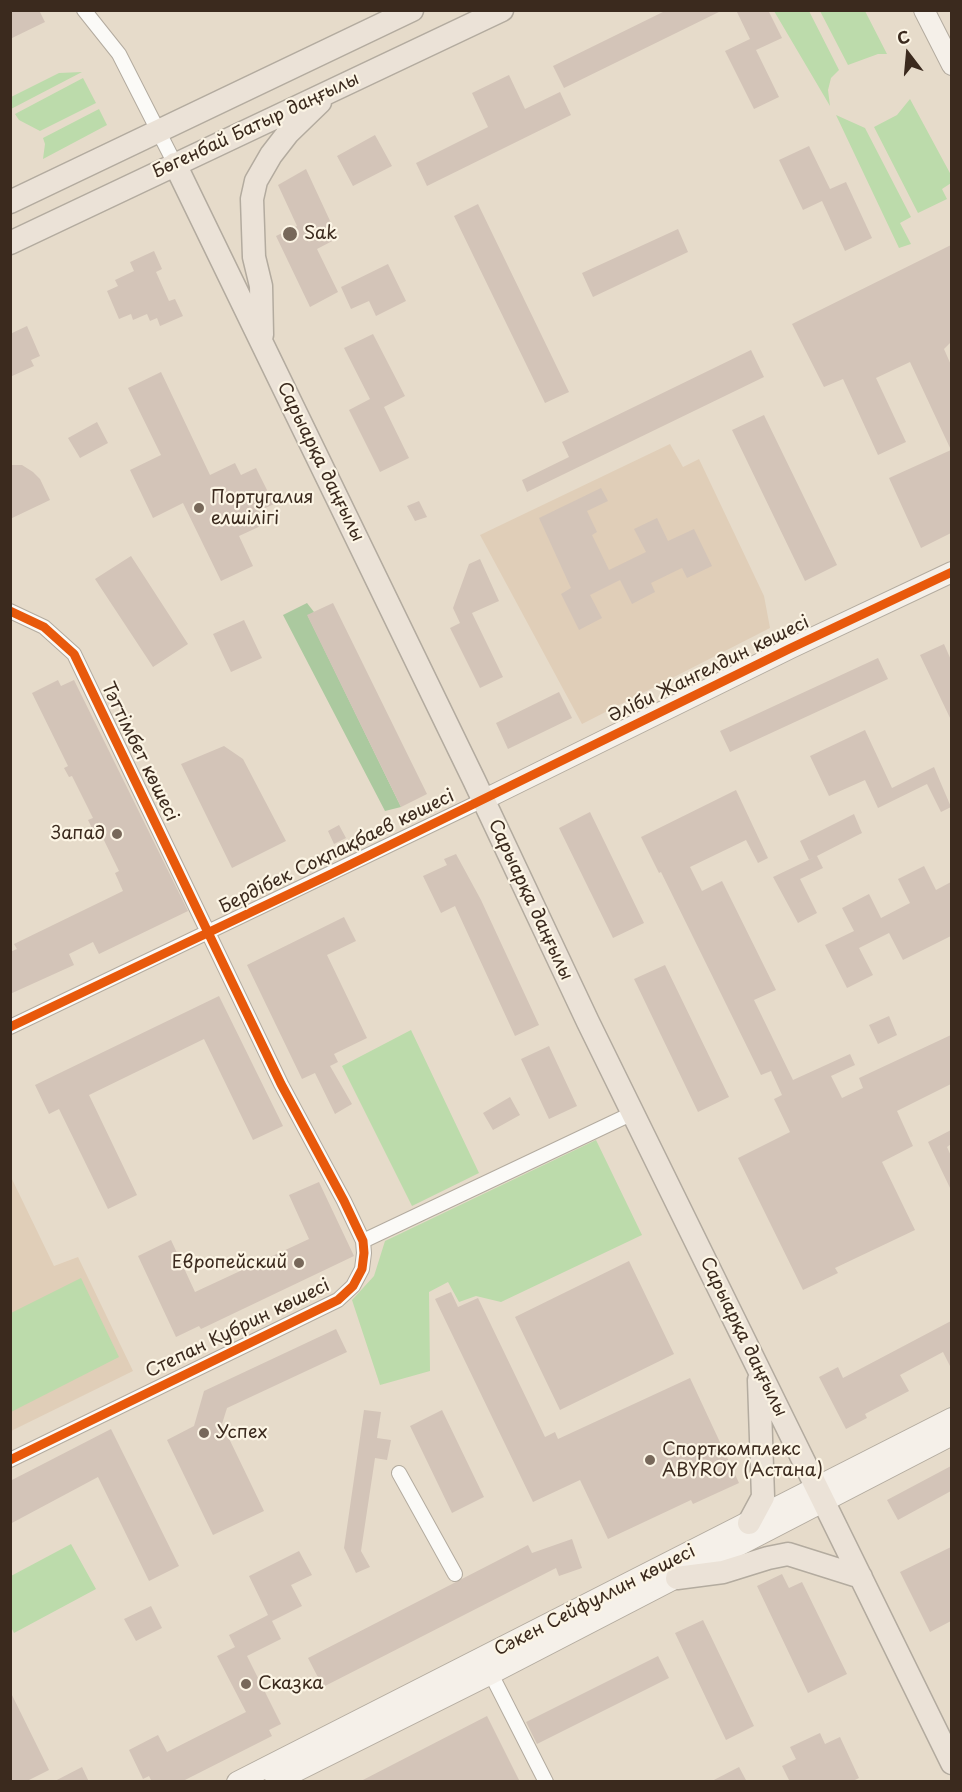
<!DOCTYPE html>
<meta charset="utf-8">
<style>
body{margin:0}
#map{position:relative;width:962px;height:1792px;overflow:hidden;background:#e6dbca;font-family:"Playpen Sans",sans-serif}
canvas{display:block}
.frame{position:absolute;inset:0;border:12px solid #3b2a1e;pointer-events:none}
.north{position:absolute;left:878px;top:24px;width:60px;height:60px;-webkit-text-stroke:4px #fcf5e5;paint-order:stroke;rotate:344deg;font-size:16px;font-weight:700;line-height:24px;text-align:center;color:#3b2a1e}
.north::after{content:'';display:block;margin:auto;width:21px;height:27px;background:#3b2a1e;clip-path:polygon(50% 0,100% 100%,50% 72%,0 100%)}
</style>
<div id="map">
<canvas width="962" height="1792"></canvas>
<div class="frame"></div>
<div class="north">С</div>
</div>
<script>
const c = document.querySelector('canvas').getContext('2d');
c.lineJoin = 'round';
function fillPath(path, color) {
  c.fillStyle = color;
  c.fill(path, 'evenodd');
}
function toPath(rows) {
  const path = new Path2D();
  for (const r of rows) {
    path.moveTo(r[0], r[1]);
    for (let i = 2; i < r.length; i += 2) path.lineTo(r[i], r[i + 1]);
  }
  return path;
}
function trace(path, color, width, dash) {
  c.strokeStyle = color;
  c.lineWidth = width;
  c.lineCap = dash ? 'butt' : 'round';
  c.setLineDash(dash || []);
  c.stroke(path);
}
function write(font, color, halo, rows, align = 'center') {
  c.font = font + ' "Playpen Sans",sans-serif';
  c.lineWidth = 4.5;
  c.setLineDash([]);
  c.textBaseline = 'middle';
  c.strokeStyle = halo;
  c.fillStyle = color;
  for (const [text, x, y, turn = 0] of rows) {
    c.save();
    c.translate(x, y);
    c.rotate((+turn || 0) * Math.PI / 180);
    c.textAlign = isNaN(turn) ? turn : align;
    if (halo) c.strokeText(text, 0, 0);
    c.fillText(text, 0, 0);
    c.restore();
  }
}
fillPath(toPath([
 [670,444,683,467,699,459,764,596,770,628,582,724,480,535],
 [10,1175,54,1266,78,1257,133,1371,11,1431]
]), '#e0ceb8');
fillPath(toPath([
 [774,11,809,11,839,70,831,78,828,90,830,106],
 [820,11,865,11,887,54,878,54,848,65],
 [82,72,11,109,11,97,59,73],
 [83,78,96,103,40,131,19,120,15,114],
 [910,99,951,175,951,183,942,189,947,199,918,213,874,127,897,115],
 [99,109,107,125,43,159,45,144,43,138],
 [836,115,865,128,911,217,900,223,911,244,899,248],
 [411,1030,479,1173,412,1206,342,1066],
 [596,1140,642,1235,501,1302,476,1296,459,1302,448,1282,429,1292,430,1371,380,1385,352,1300,374,1276,385,1241],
 [81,1278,119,1357,11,1412,11,1313],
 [71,1544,96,1589,14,1633,11,1627,11,1576]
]), '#bcdbab');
fillPath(toPath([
 [307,603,314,612,308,616,401,807,385,811,283,615]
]), '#abc99f');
fillPath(toPath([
 [10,10,39,10,45,22,10,39],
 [667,10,723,10,564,88,553,66],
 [736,10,768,10,782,38,756,50,779,97,754,109,725,51,750,39],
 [509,75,525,109,560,92,571,115,427,186,416,163,488,127,472,93],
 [375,135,392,166,353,186,337,156],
 [809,146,830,189,846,182,872,238,845,251,822,201,803,210,779,160],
 [306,169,338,238,317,249,338,292,310,307,276,236,297,226,278,185],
 [478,204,569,392,545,403,454,216],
 [678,229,688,252,593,297,582,273],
 [951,245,951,342,944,349,951,365,951,533,921,548,889,478,951,450,910,362,876,378,906,442,878,455,843,379,824,387,792,324],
 [154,251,162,269,156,272,169,301,175,299,183,316,160,326,157,318,150,321,147,314,133,320,131,314,119,319,107,291,118,286,115,280,134,271,130,262],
 [388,264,406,301,376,316,369,301,351,309,341,287],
 [27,326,40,356,31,360,34,366,10,377,10,334],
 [373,334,405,396,384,407,409,458,380,472,349,410,370,399,344,348],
 [751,350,764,377,527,492,522,480,569,457,562,442],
 [161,372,210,475,235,463,241,475,256,468,274,504,259,511,265,524,239,536,253,566,221,581,183,503,153,518,130,470,161,455,128,388],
 [764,415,837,565,805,581,732,430],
 [97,422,108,443,80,458,68,438],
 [10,465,22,465,33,472,40,479,50,500,10,519],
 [601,488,608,501,587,511,597,532,592,535,609,570,646,552,634,529,657,518,668,541,694,529,712,566,687,578,682,568,651,583,655,592,632,604,620,580,590,595,602,618,579,630,561,594,571,588,539,518],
 [419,501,427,517,415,521,407,506],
 [131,556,188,644,153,667,95,579],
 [480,559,499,601,472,613,503,677,480,688,450,628,460,623,453,608,469,564],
 [333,603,427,794,401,807,307,615],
 [244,620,262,658,231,672,213,634],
 [944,644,951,660,951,720,920,655],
 [878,658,888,679,730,752,720,731],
 [58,680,61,686,74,680,188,911,99,954,93,942,69,954,74,965,10,994,10,952,17,949,14,944,123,891,115,873,119,871,98,828,93,830,88,820,93,818,72,776,69,777,64,768,68,766,32,693],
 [559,692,572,718,508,749,496,723],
 [865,730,892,788,934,767,951,807,941,812,927,784,878,808,865,780,829,796,810,756],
 [224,746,243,759,286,841,232,868,181,764],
 [736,790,768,858,758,863,746,840,690,867,702,891,722,881,776,990,754,1000,793,1080,850,1054,855,1065,831,1076,842,1098,863,1088,859,1078,951,1035,951,1084,897,1111,913,1146,882,1162,915,1230,835,1268,838,1273,803,1290,738,1158,790,1132,774,1099,782,1095,771,1071,761,1075,661,872,659,873,641,837],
 [590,812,644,923,613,938,559,828],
 [854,814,862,833,809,860,800,841],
 [339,825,346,838,334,844,328,831],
 [456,854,481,900,539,1025,515,1036,455,906,441,913,423,876,447,865,444,859],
 [817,856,823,868,800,879,817,913,798,923,773,877],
 [924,866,936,890,951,882,951,936,903,960,889,933,859,948,873,975,847,988,825,945,854,931,842,908,869,894,881,918,910,903,898,879],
 [344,917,356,941,327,955,367,1038,334,1054,338,1062,330,1066,352,1104,335,1114,315,1073,302,1079,247,965],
 [665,965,729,1097,698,1112,634,979],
 [219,996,283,1126,253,1140,204,1039,89,1095,137,1195,108,1209,59,1109,49,1114,35,1085],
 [889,1016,897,1035,878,1044,869,1025],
 [549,1046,577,1106,549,1119,521,1059],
 [510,1097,520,1115,493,1130,483,1113],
 [951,1130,951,1144,947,1147,951,1156,951,1190,928,1142],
 [319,1182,354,1256,201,1329,199,1326,176,1337,138,1256,171,1240,195,1292,309,1239,289,1195],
 [629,1261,674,1354,560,1410,515,1317],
 [451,1292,458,1307,478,1298,545,1437,555,1432,558,1439,690,1378,739,1483,693,1504,691,1500,608,1539,580,1480,533,1502,435,1299],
 [951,1321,951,1368,943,1352,900,1375,909,1391,865,1414,867,1418,846,1429,819,1377,838,1367,843,1378],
 [336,1329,347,1352,227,1408,222,1424,264,1511,213,1535,167,1440,194,1426,204,1391],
 [364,1410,381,1412,377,1438,391,1440,387,1460,375,1458,361,1551,370,1567,356,1573,344,1548],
 [442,1410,484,1497,452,1513,410,1426],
 [111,1429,179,1566,149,1581,98,1477,10,1524,10,1481],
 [951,1466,951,1491,898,1520,887,1500],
 [572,1539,582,1568,559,1576,556,1568,323,1687,308,1658,528,1545,532,1553],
 [951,1547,951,1621,930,1632,900,1572],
 [299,1551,312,1575,291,1585,302,1606,272,1621,281,1639,247,1656,281,1724,269,1730,272,1736,181,1782,152,1782,149,1776,143,1779,129,1750,158,1735,167,1752,246,1712,217,1656,235,1647,229,1635,268,1615,249,1576],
 [782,1574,789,1588,802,1582,847,1674,808,1693,757,1586],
 [151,1606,162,1628,136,1641,124,1619],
 [703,1620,754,1726,726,1740,675,1633],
 [658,1656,669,1678,537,1744,526,1722],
 [10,1691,49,1770,25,1782,10,1782],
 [487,1716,520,1782,359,1782],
 [820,1733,825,1744,840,1737,859,1778,851,1782,790,1782,782,1766,796,1759,790,1747],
 [82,1767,89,1782,53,1782],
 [739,1767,747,1782,710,1782]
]), '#d3c4b8');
const street = toPath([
 [84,10,119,54,175,164],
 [10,611,44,627,74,654,281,1084,344,1201,363,1241,364,1253,362,1269,353,1286,338,1300,10,1460],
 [10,1027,483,800],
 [363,1241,633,1113],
 [399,1473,455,1574],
 [491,1674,546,1782]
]);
const secondary = toPath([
 [924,10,952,65],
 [483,800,791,648,952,572],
 [237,1782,952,1418],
 [275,1782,491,1674,952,1435]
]);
const primary = toPath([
 [175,164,474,780,588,1022,952,1763],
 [10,202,412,10],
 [10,243,502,10],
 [262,335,261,286,254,257,252,199,256,181,271,155,288,133,320,102],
 [749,1523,763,1497,759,1380],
 [677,1578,723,1572,768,1558,788,1554,861,1577]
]);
trace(street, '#b3ab9f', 16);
trace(secondary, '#b3ab9f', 22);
trace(primary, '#b3ab9f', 25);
trace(street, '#fbfaf7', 14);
trace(secondary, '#f5f0e9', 20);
trace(primary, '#ebe2d7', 22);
trace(toPath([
 [10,611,44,627,74,654,281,1084,344,1201,363,1241,364,1253,362,1269,353,1286,338,1300,10,1460],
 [10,1027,329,875,791,648,952,572]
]), '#e8590c', 9);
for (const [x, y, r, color] of [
 [290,234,8,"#77685a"],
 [199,508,6,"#77685a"],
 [117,834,6,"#77685a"],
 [299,1263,6,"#77685a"],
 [204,1433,6,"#77685a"],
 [650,1460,6,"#77685a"],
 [246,1684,6,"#77685a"]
]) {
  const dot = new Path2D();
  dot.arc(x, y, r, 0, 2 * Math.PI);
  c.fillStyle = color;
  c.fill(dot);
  trace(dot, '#fcf5e5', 2);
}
write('18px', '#3b2a1e', '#fcf5e5', [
 ["Бөгенбай Батыр даңғылы",256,126,-25],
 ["Сарыарқа даңғылы",320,462,64],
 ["Әліби Жангелдин көшесі",709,670,-26],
 ["Тәттімбет көшесі",139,752,64],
 ["Бердібек Соқпақбаев көшесі",337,852,-26],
 ["Сарыарқа даңғылы",530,900,65],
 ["Степан Кубрин көшесі",238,1329,-26],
 ["Сарыарқа даңғылы",743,1337,64],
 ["Сәкен Сейфуллин көшесі",595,1601,-27]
]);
write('18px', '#3b2a1e', '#fcf5e5', [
 ["Sak",304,234],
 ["Португалия",211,498],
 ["елшілігі",211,519],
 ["Запад",105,834,"right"],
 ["Европейский",287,1263,"right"],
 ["Успех",216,1433],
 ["Спорткомплекс",662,1450],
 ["ABYROY (Астана)",662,1471],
 ["Сказка",258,1684]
], 'left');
</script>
